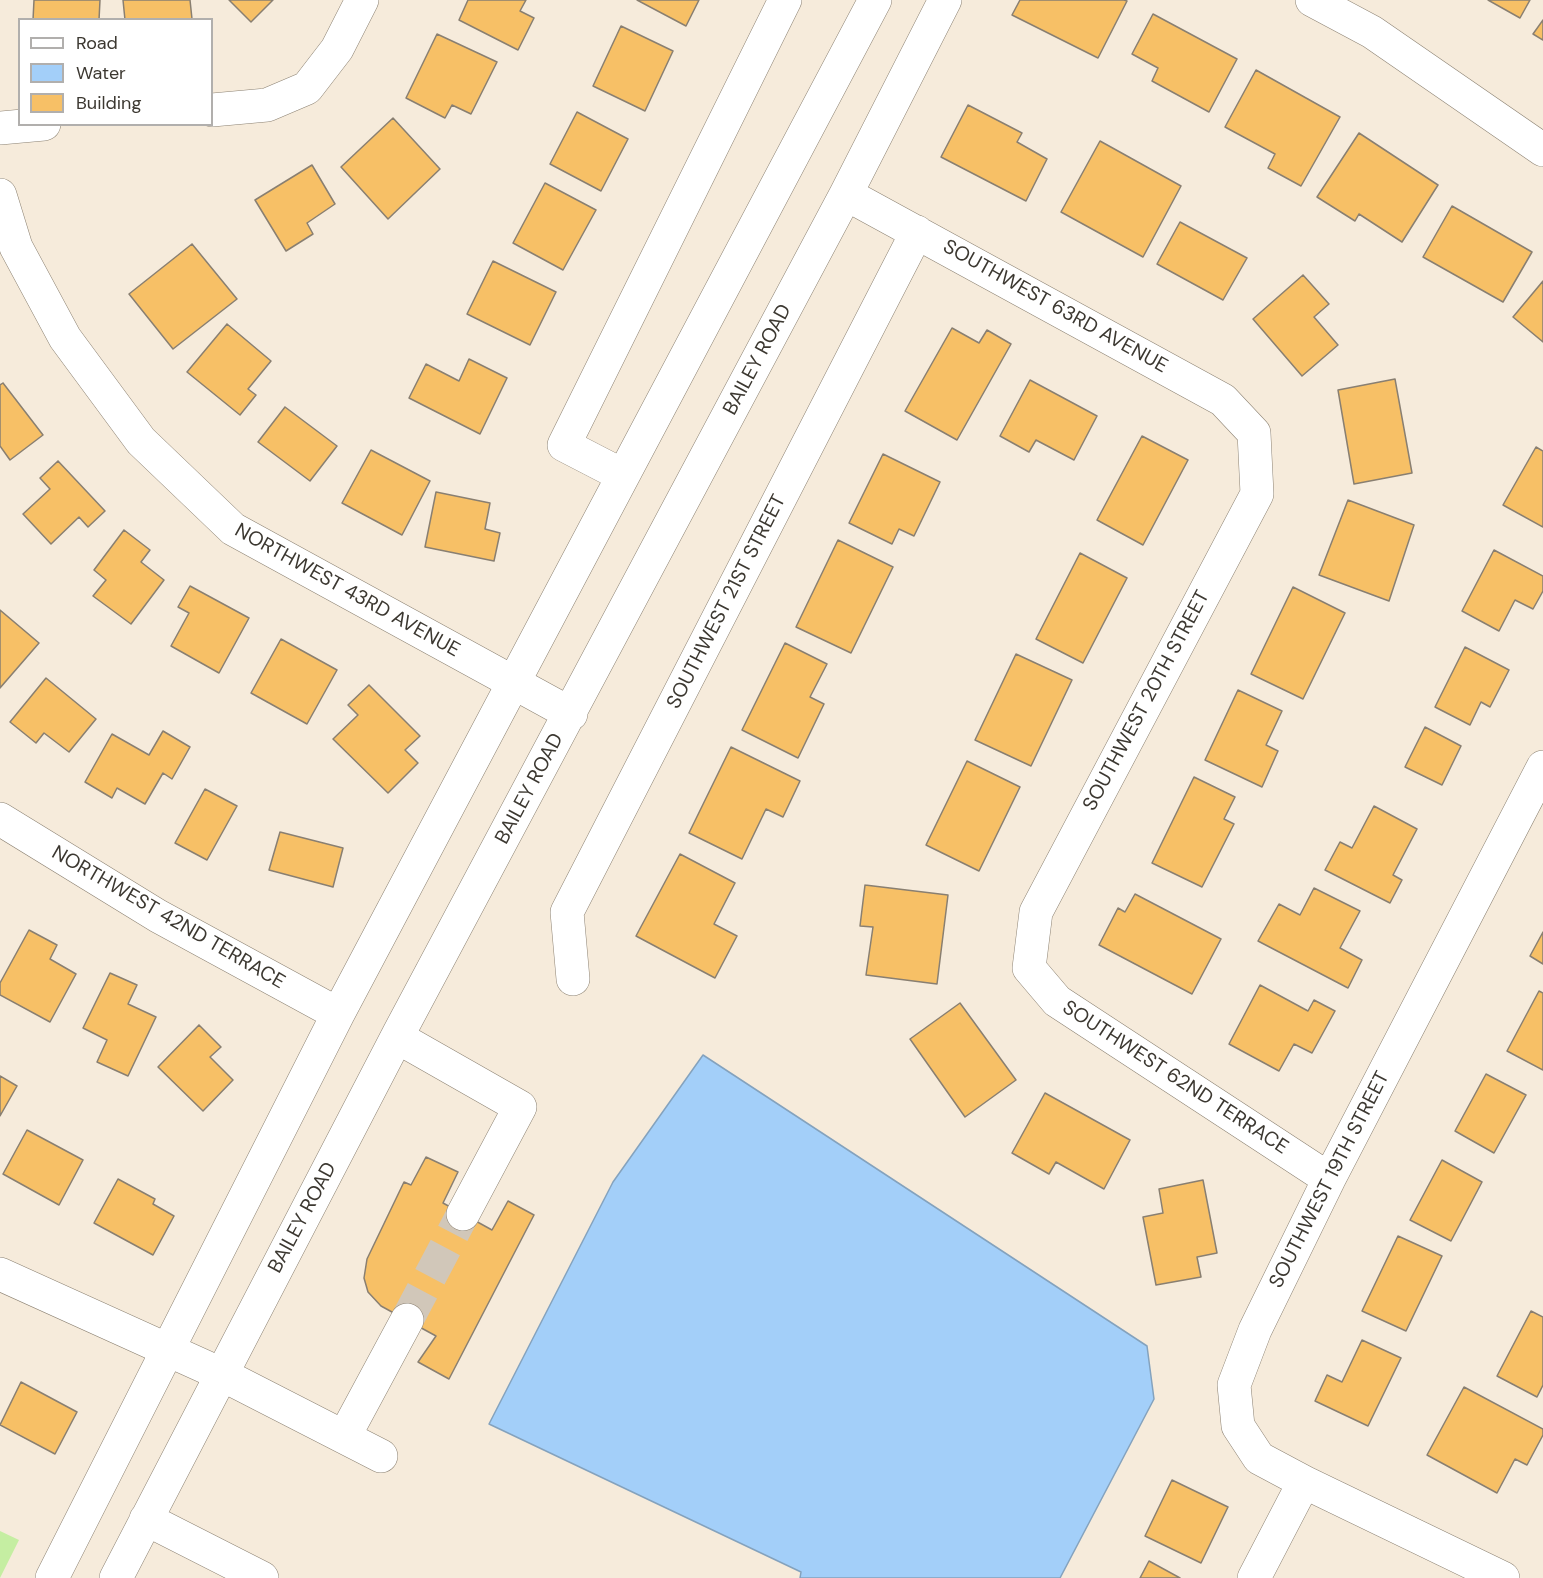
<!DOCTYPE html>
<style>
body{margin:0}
#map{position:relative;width:1543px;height:1578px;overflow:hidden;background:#f6ebdb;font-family:"DM Sans",sans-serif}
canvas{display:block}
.legend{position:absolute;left:18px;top:18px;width:195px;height:108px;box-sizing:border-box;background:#fff;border:2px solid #b1afad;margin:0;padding:8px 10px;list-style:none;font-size:18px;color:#3c3831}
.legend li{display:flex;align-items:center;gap:12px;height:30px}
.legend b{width:30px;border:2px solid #b1afad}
</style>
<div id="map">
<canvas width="1543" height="1578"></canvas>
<ul class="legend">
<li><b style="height:8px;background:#fff"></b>Road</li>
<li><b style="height:16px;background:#a3cff9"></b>Water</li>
<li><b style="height:16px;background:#f7c066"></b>Building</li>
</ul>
</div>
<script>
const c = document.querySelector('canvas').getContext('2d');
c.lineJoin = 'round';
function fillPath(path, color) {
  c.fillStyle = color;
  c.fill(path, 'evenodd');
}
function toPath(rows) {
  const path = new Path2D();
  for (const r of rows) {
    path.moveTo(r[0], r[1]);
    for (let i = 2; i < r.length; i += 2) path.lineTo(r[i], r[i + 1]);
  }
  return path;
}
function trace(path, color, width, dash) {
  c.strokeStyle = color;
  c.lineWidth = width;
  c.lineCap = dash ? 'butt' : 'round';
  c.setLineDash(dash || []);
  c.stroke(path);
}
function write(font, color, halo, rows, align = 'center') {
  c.font = font + ' "DM Sans",sans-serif';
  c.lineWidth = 4.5;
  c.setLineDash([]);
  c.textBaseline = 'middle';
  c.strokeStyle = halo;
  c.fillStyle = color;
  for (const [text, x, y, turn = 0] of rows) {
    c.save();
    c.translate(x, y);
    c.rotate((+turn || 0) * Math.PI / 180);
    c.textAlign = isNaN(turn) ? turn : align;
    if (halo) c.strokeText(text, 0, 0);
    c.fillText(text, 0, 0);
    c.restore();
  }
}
fillPath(toPath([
 [0,1531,19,1540,0,1578]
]), '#c5eea2');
const water = toPath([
 [703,1055,1147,1346,1154,1399,1060,1578,800,1578,801,1572,489,1424,613,1182,703,1055]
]);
fillPath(water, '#a3cff9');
trace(water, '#84a2bd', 1.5);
const building = toPath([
 [34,0,100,0,99,20,33,20,34,0],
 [123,0,190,0,192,19,125,20,123,0],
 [229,0,273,0,251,22,229,0],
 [468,0,526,0,520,11,534,18,518,50,459,20,468,0],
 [637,0,699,0,686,26,637,0],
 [1020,0,1124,0,1127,1,1098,58,1012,15,1020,0],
 [1488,0,1530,0,1520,18,1488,0],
 [1153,14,1237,59,1209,112,1152,81,1158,68,1132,54,1153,14],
 [1543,20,1543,40,1533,34,1543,20],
 [621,26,673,51,645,111,593,86,621,26],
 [437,34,497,62,471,114,452,105,445,118,406,98,437,34],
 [1256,70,1340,117,1301,186,1268,168,1275,154,1225,127,1256,70],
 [968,105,1022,133,1017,142,1047,159,1026,201,941,157,968,105],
 [577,112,628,139,601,191,550,164,577,112],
 [393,118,440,169,388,219,341,167,393,118],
 [1359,133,1438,185,1402,242,1359,214,1355,221,1317,197,1359,133],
 [1100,141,1181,186,1143,257,1061,212,1100,141],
 [312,165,335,204,307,223,313,234,286,251,255,200,312,165],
 [545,183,596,210,563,270,513,243,545,183],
 [1452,206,1532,252,1503,302,1423,257,1452,206],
 [1180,222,1247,258,1223,300,1157,264,1180,222],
 [192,244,237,299,173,349,129,294,192,244],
 [493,261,556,292,530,345,467,314,493,261],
 [1303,275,1329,304,1314,317,1338,345,1302,376,1253,319,1303,275],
 [1543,281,1543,342,1513,317,1543,281],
 [227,324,271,361,248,389,256,395,240,415,187,372,227,324],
 [952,328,979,343,987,330,1011,344,957,440,905,411,952,328],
 [469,359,507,378,480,434,409,398,426,364,459,381,469,359],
 [1395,379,1412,473,1354,484,1338,390,1395,379],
 [1030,380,1097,416,1074,460,1036,440,1029,452,1000,436,1030,380],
 [3,383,43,435,10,460,0,446,0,385,3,383],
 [285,407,337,446,310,481,258,442,285,407],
 [1142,436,1188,460,1143,545,1097,520,1142,436],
 [1536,447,1543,451,1543,527,1503,505,1536,447],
 [371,450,430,481,402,535,342,503,371,450],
 [883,454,940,482,914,536,899,529,892,544,849,523,883,454],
 [58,461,105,511,88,527,79,517,51,544,23,514,50,489,40,478,58,461],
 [436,492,490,503,485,529,500,533,494,561,425,547,436,492],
 [1348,500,1414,525,1389,601,1319,575,1348,500],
 [124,530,150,550,141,562,164,580,131,624,93,596,106,580,94,570,124,530],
 [838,540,893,567,851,653,796,627,838,540],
 [1494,550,1543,576,1543,591,1533,609,1515,600,1499,631,1462,611,1494,550],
 [1080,553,1127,578,1083,663,1036,639,1080,553],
 [190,586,249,618,219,673,171,646,189,613,178,607,190,586],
 [1293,587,1345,613,1303,699,1251,674,1293,587],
 [0,610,39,643,0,688,0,610],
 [281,639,337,670,307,724,251,693,281,639],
 [785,643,827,664,810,697,824,704,798,758,742,730,785,643],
 [1465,647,1509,670,1490,707,1481,702,1470,725,1435,707,1465,647],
 [1016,654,1072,680,1031,766,975,740,1016,654],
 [46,678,96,719,69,752,44,733,36,743,10,722,46,678],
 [369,685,420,736,405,750,418,763,388,793,333,739,358,715,348,705,369,685],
 [1238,690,1282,711,1266,745,1278,751,1262,787,1205,760,1238,690],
 [1425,727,1461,746,1442,785,1405,767,1425,727],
 [163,731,190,747,172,779,163,773,145,804,117,788,112,798,85,782,112,734,149,755,163,731],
 [731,747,800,781,783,817,766,809,742,859,689,833,731,747],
 [967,761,1020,787,979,871,926,845,967,761],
 [1194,777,1235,797,1224,819,1234,824,1202,887,1152,863,1194,777],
 [205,789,237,806,207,860,175,843,205,789],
 [1374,806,1417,829,1393,875,1402,880,1390,903,1325,870,1340,842,1352,848,1374,806],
 [280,832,343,848,333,887,269,870,280,832],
 [680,854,735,883,714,924,737,936,715,978,636,936,680,854],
 [865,885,948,895,937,984,866,975,873,927,860,926,865,885],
 [1314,888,1360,911,1340,948,1362,960,1348,988,1258,941,1279,904,1300,915,1314,888],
 [1135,894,1221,939,1192,994,1099,945,1118,908,1125,912,1135,894],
 [29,930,57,945,50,959,76,974,50,1022,0,995,0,983,29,930],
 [1543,932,1543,964,1530,956,1543,932],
 [110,973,137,985,128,1004,156,1017,128,1076,97,1062,107,1040,83,1028,110,973],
 [1260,985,1308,1011,1314,1000,1335,1011,1312,1053,1294,1044,1279,1071,1229,1044,1260,985],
 [1539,991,1543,993,1543,1070,1507,1051,1539,991],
 [960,1003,1016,1080,965,1117,910,1039,960,1003],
 [199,1025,221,1047,210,1057,233,1080,203,1111,158,1067,199,1025],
 [1486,1074,1526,1095,1494,1153,1455,1131,1486,1074],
 [0,1076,17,1086,0,1116,0,1076],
 [1045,1093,1130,1140,1104,1189,1056,1162,1049,1174,1012,1153,1045,1093],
 [27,1130,83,1160,59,1205,3,1174,27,1130],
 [426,1157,458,1172,443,1203,492,1230,508,1201,534,1215,449,1379,418,1362,436,1336,381,1306,368,1292,364,1278,367,1259,404,1182,411,1185,426,1157],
 [1442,1160,1482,1182,1451,1241,1410,1220,1442,1160],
 [118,1179,155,1199,153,1204,174,1216,153,1255,94,1223,118,1179],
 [1203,1180,1217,1253,1197,1257,1201,1277,1156,1285,1143,1217,1163,1213,1159,1189,1203,1180],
 [1398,1236,1442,1256,1406,1331,1362,1311,1398,1236],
 [1531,1311,1543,1317,1543,1385,1537,1397,1497,1376,1531,1311],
 [1362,1340,1401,1358,1368,1426,1315,1401,1327,1375,1342,1382,1362,1340],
 [21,1382,77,1412,55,1454,0,1425,21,1382],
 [1464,1387,1543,1429,1543,1435,1527,1465,1515,1459,1497,1493,1427,1455,1464,1387],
 [1172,1480,1228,1507,1201,1563,1145,1536,1172,1480],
 [1149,1561,1180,1578,1140,1578,1149,1561]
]);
fillPath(building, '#f7c066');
trace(building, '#897f71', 1.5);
trace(toPath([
 [407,1320,463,1214]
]), '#d1c7b9', 33, [33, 16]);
const minor = toPath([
 [1312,0,1372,32,1543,150],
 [212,110,267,105,307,88,337,49,362,0],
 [0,128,44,124],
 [846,194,1223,400,1254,433,1257,494,1036,912,1029,968,1057,1001,1329,1179],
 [0,195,16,247,65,338,141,441,233,529,571,714],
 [622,475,564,445,785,0],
 [0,819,158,916,338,1014],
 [573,979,567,912,917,232],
 [397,1037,520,1107,463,1214],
 [0,1274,221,1374,381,1456],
 [344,1437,407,1320],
 [1304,1482,1503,1578],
 [146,1519,262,1578],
 [52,1578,338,1014,875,0],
 [116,1578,399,1033,846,194,945,0],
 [1254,1578,1304,1482,1259,1458,1238,1426,1234,1385,1255,1330,1329,1179,1543,767]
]);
trace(minor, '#8c8273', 34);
trace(minor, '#fff', 33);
write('20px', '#3c3831', '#fff', [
 ["SOUTHWEST 63RD AVENUE",1055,307,29],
 ["BAILEY ROAD",758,360,-62],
 ["NORTHWEST 43RD AVENUE",347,591,29],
 ["SOUTHWEST 21ST STREET",727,602,-63],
 ["SOUTHWEST 20TH STREET",1147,701,-62],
 ["BAILEY ROAD",530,789,-62],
 ["NORTHWEST 42ND TERRACE",168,918,30],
 ["SOUTHWEST 62ND TERRACE",1175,1078,33],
 ["SOUTHWEST 19TH STREET",1330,1180,-63],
 ["BAILEY ROAD",303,1218,-62]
]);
</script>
